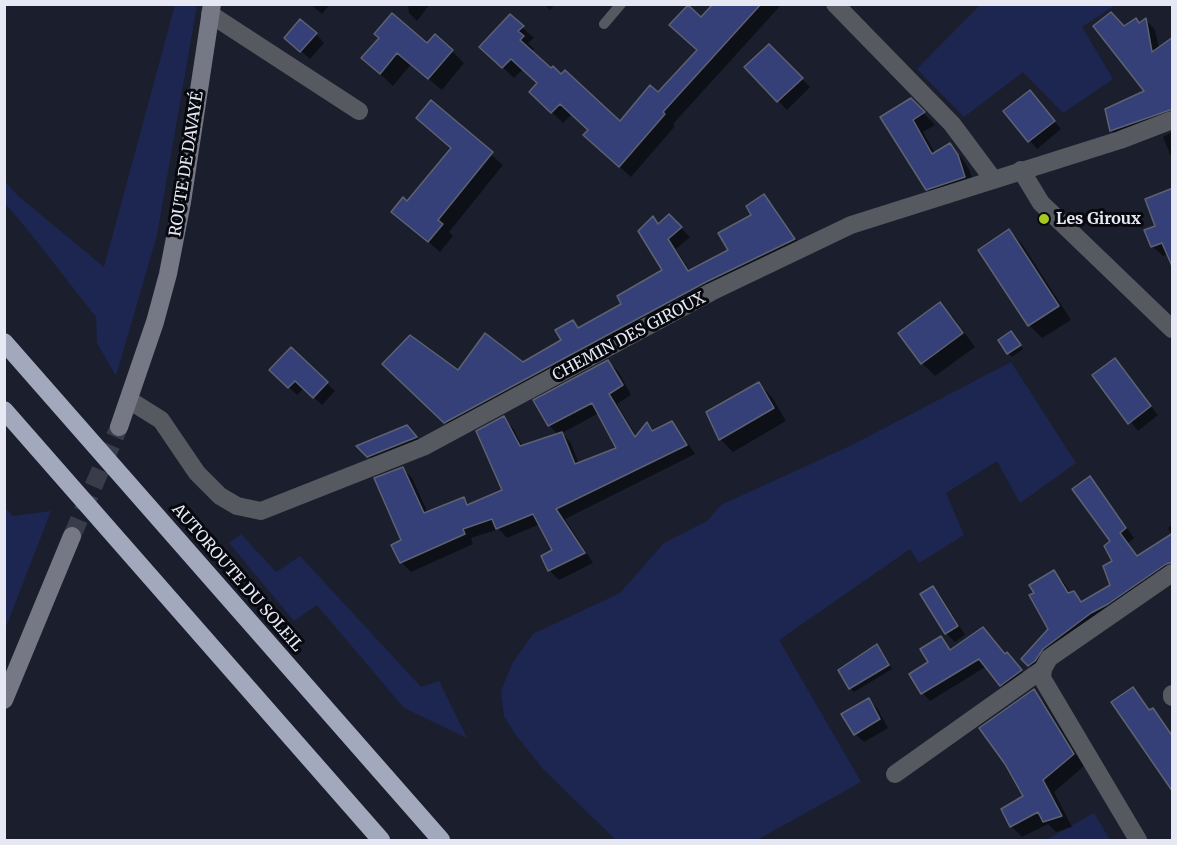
<!DOCTYPE html>
<meta charset="utf-8">
<style>
body{margin:0}
#map{position:relative;width:1177px;height:845px;overflow:hidden;background:#1b1f2d;font-family:Merriweather,serif}
canvas{display:block}
.frame{position:absolute;inset:0;border:6px solid #e6e9f3;pointer-events:none}
</style>
<div id="map">
<canvas width="1177" height="845"></canvas>
<div class="frame"></div>
</div>
<script>
const c = document.querySelector('canvas').getContext('2d');
c.lineJoin = 'round';
function fillPath(path, color) {
  c.fillStyle = color;
  c.fill(path, 'evenodd');
}
function toPath(rows) {
  const path = new Path2D();
  for (const r of rows) {
    path.moveTo(r[0], r[1]);
    for (let i = 2; i < r.length; i += 2) path.lineTo(r[i], r[i + 1]);
  }
  return path;
}
function trace(path, color, width, dash) {
  c.strokeStyle = color;
  c.lineWidth = width;
  c.lineCap = dash ? 'butt' : 'round';
  c.setLineDash(dash || []);
  c.stroke(path);
}
function write(font, color, halo, rows, align = 'center') {
  c.font = font + ' Merriweather,serif';
  c.lineWidth = 6;
  c.setLineDash([]);
  c.textBaseline = 'middle';
  c.strokeStyle = halo;
  c.fillStyle = color;
  for (const [text, x, y, turn = 0] of rows) {
    c.save();
    c.translate(x, y);
    c.rotate((+turn || 0) * Math.PI / 180);
    c.textAlign = isNaN(turn) ? turn : align;
    if (halo) c.strokeText(text, 0, 0);
    c.fillText(text, 0, 0);
    c.restore();
  }
}
fillPath(toPath([
 [175,5,197,5,157,235,116,376,97,343,96,317,31,234,5,203,5,181,18,196,104,267],
 [980,5,1115,5,1082,27,1113,79,1063,113,1023,72,964,117,917,69],
 [1011,362,1076,463,1020,503,997,461,946,493,964,535,919,563,910,549,779,640,861,782,757,840,616,840,543,769,515,734,504,716,501,691,513,662,533,634,620,593,664,543,707,521,721,505,852,445],
 [5,508,13,516,51,511,5,629],
 [241,534,276,572,300,556,421,687,439,681,467,738,404,708,317,605,294,621,229,543],
 [1094,813,1110,840,1046,840]
]), '#1d2651');
fillPath(toPath([
 [310,4,330,4,322,14],
 [408,4,430,4,417,21,409,13],
 [544,4,555,4,550,10],
 [728,4,782,4,673,124,675,126,631,177,597,146,590,130,572,114,563,123,531,92,539,84,523,69,514,78,493,58,510,16,534,38,528,43,534,49,531,52,551,70,621,123,658,95,698,51,701,19],
 [1136,20,1140,24,1146,20,1155,30,1159,48,1172,38,1172,121,1122,141,1112,131,1107,110,1146,92,1124,28],
 [316,34,324,43,310,59,295,46],
 [427,45,452,51,464,63,442,90,411,64,393,86,363,58],
 [769,46,810,87,787,110,746,67],
 [911,100,935,125,923,132,935,153,949,145,961,157,969,169,976,189,939,200,927,189,882,118],
 [1037,100,1061,129,1037,149,1005,111],
 [431,102,503,165,449,232,453,236,440,252,393,211,407,203,452,149],
 [1172,132,1172,159,1163,137],
 [763,196,773,205,803,249,455,431,393,374,458,373,523,364,563,340,573,322,580,329,623,304,664,271,653,218,660,225,669,216,690,237,676,249,690,271,730,251],
 [1157,226,1172,253,1163,256,1152,246],
 [1009,231,1022,244,1071,320,1042,338,1029,325],
 [940,304,953,317,975,347,935,376,922,363],
 [1015,337,1023,349,1012,357,1000,341],
 [291,349,335,391,322,405,304,388,297,395,271,370],
 [1115,360,1158,415,1138,431,1094,375],
 [608,362,618,371,631,395,617,404,637,437,647,425,654,432,672,423,681,433,695,454,565,519,593,563,559,580,549,570,554,551,540,524,507,538,499,529,471,538,473,544,411,572,401,562,403,541,403,469,412,478,428,513,464,499,470,505,504,491,503,418,513,428,523,447,558,435,549,425],
 [599,413,618,448,579,464,571,443,562,433],
 [759,384,772,397,786,421,733,452,720,439],
 [416,436,424,446,377,465,359,446],
 [1090,478,1098,487,1134,538,1128,543,1139,557,1172,535,1168,528,1172,525,1172,574,1038,674,1023,659,1050,629,1036,593,1054,572,1063,581,1071,594,1074,593,1083,602,1112,585,1114,562,1112,541],
 [933,588,941,596,965,635,955,642,946,633,922,594],
 [941,638,952,651,1006,656,1015,662,1028,679,1009,692,987,666,930,701,923,693,930,663],
 [877,646,892,669,854,692,850,688],
 [1132,689,1150,711,1152,710,1161,718,1172,735,1172,790],
 [1033,691,1044,702,1084,766,1054,792,1072,827,1056,832,1048,824,1022,837,1011,826,1025,797],
 [868,700,877,708,888,728,864,742,855,734]
]), '#0007');
const building = toPath([
 [713,4,761,4,663,112,665,114,619,167,583,135,588,130,560,104,551,113,529,92,537,83,511,59,502,68,479,47,510,14,524,26,518,31,524,36,520,40,551,68,553,66,561,74,565,70,620,121,650,85,658,92,697,50,669,25,688,5,701,17,713,4],
 [1111,12,1124,26,1136,18,1139,23,1146,18,1152,52,1173,37,1173,109,1110,131,1105,109,1144,91,1093,26,1111,12],
 [392,13,427,43,435,34,453,50,428,79,397,53,380,74,361,58,379,38,374,34,392,13],
 [300,19,317,33,300,52,284,38,300,19],
 [769,44,803,78,777,102,744,67,769,44],
 [1030,90,1055,121,1028,142,1003,111,1030,90],
 [911,98,925,112,913,120,932,154,950,143,958,155,965,177,926,190,880,117,911,98],
 [431,100,493,152,438,220,443,224,428,242,391,212,403,197,407,201,451,148,416,118,431,100],
 [1173,188,1173,266,1172,266,1162,243,1151,247,1144,230,1155,226,1145,199,1173,188],
 [764,194,795,239,706,282,444,423,382,364,410,335,458,370,485,333,523,362,561,340,555,330,573,320,578,328,621,304,617,296,662,270,638,231,653,216,658,224,669,214,682,227,668,239,688,271,728,250,718,233,751,215,746,206,764,194],
 [1009,229,1059,306,1028,326,978,250,1009,229],
 [940,302,963,333,921,364,898,333,940,302],
 [1011,331,1021,345,1007,354,998,340,1011,331],
 [291,347,328,382,313,398,295,381,288,388,269,370,291,347],
 [1115,358,1151,406,1128,424,1092,375,1115,358],
 [608,360,623,385,609,394,635,437,647,422,652,431,672,421,687,445,556,509,585,553,548,571,541,556,552,550,533,514,496,529,492,519,463,529,465,534,400,563,391,545,401,540,374,478,403,467,424,513,464,497,467,505,502,490,476,431,504,416,520,446,562,432,575,464,616,448,592,403,548,426,533,400,608,360],
 [759,382,774,408,719,440,706,412,759,382],
 [407,425,417,437,367,457,356,446,407,425],
 [1090,476,1126,528,1120,533,1137,556,1173,533,1173,562,1166,564,1108,604,1091,613,1043,649,1035,661,1028,666,1021,659,1048,629,1029,595,1034,593,1029,585,1054,570,1068,593,1074,591,1081,602,1110,585,1103,566,1112,561,1104,546,1110,541,1072,489,1090,476],
 [933,586,958,626,945,634,920,594,933,586],
 [983,627,1005,654,1007,652,1022,670,1000,686,979,659,921,694,909,674,928,662,920,649,941,636,950,650,983,627],
 [877,644,889,665,849,689,838,670,877,644],
 [1133,687,1149,710,1153,708,1173,737,1173,792,1111,702,1133,687],
 [1034,689,1074,754,1043,780,1062,816,1043,822,1038,812,1010,827,1001,809,1023,796,1005,764,979,728,1034,689],
 [869,698,880,719,854,735,841,714,869,698]
]);
fillPath(building, '#344077');
trace(building, '#5d6273', 1.5);
trace(toPath([
 [72,536,119,427]
]), '#393d4b', 18, [18, 9]);
trace(toPath([
 [604,24,621,4]
]), '#565960', 10);
trace(toPath([
 [835,4,952,124,993,179],
 [210,14,359,111],
 [1021,170,1041,203,1172,329],
 [129,400,161,420,197,473,220,496,237,506,261,511,423,447,711,292,851,225,1120,140,1172,120],
 [1172,694,1172,697],
 [895,774,1043,669],
 [1138,840,1042,678,1043,669,1049,658,1172,573]
]), '#565960', 18);
trace(toPath([
 [119,427,155,322,168,274,182,202,212,4],
 [4,700,72,536]
]), '#767985', 18);
trace(toPath([
 [4,342,441,840],
 [4,410,381,840]
]), '#a3a9bc', 18);
for (const [x, y, r, color] of [
 [1044,219,6,"#a5c823"]
]) {
  const dot = new Path2D();
  dot.arc(x, y, r, 0, 2 * Math.PI);
  c.fillStyle = color;
  c.fill(dot);
  trace(dot, '#07090f', 2);
}
write('16px', '#e6e9f3', '#07090f', [
 ["ROUTE DE DAVAYÉ",187,164,-81],
 ["CHEMIN DES GIROUX",629,337,-28],
 ["AUTOROUTE DU SOLEIL",237,578,49]
]);
write('bold 16px', '#e6e9f3', '#07090f', [
 ["Les Giroux",1056,219]
], 'left');
</script>
